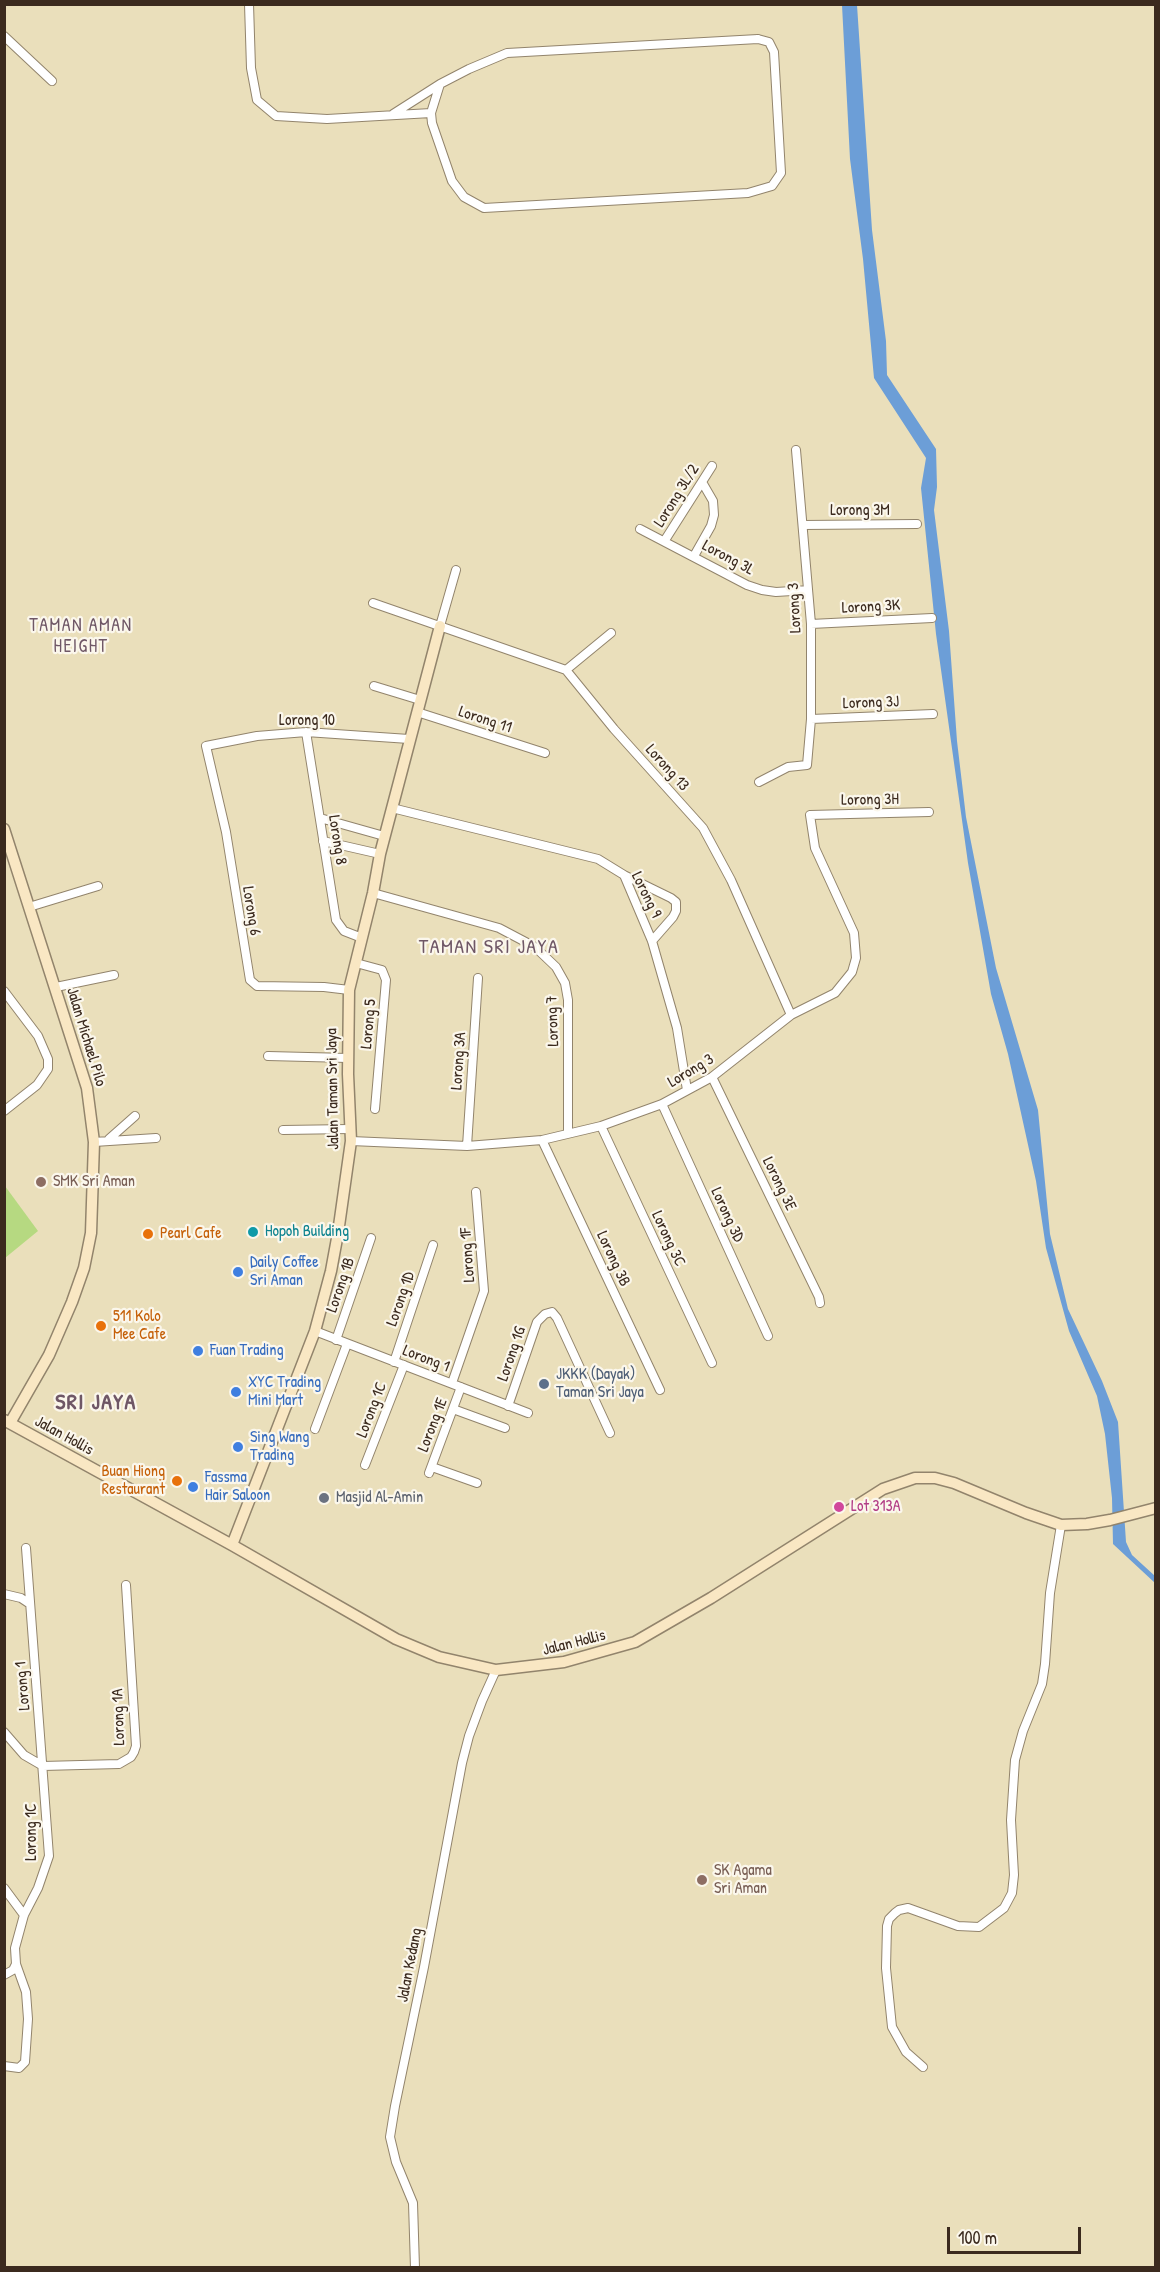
<!DOCTYPE html>
<style>
body{margin:0}
#map{position:relative;width:1160px;height:2272px;overflow:hidden;background:#eadfbb;font-family:"Patrick Hand",sans-serif}
canvas{display:block}
.frame{position:absolute;inset:0;border:6px solid #3b2a1e;pointer-events:none}
.scale{position:absolute;left:947px;top:2227px;width:134px;height:27px;box-sizing:border-box;border:3px solid #3b2a1e;border-top:0;padding-left:8px;font-size:18px;line-height:21px;white-space:nowrap;color:#3b2a1e;-webkit-text-stroke:4px #fbf7ec;paint-order:stroke}
</style>
<div id="map">
<canvas width="1160" height="2272"></canvas>
<div class="frame"></div>
<div class="scale">100 m</div>
</div>
<script>
const c = document.querySelector('canvas').getContext('2d');
c.lineJoin = 'round';
function fillPath(path, color) {
  c.fillStyle = color;
  c.fill(path, 'evenodd');
}
function toPath(rows) {
  const path = new Path2D();
  for (const r of rows) {
    path.moveTo(r[0], r[1]);
    for (let i = 2; i < r.length; i += 2) path.lineTo(r[i], r[i + 1]);
  }
  return path;
}
function trace(path, color, width, dash) {
  c.strokeStyle = color;
  c.lineWidth = width;
  c.lineCap = dash ? 'butt' : 'round';
  c.setLineDash(dash || []);
  c.stroke(path);
}
function write(font, color, halo, rows, align = 'center') {
  c.font = font + ' "Patrick Hand",sans-serif';
  c.lineWidth = 4.5;
  c.setLineDash([]);
  c.textBaseline = 'middle';
  c.strokeStyle = halo;
  c.fillStyle = color;
  for (const [text, x, y, turn = 0] of rows) {
    c.save();
    c.translate(x, y);
    c.rotate((+turn || 0) * Math.PI / 180);
    c.textAlign = isNaN(turn) ? turn : align;
    if (halo) c.strokeText(text, 0, 0);
    c.fillText(text, 0, 0);
    c.restore();
  }
}
fillPath(toPath([
 [5,1186,38,1231,5,1258]
]), '#b6d981');
fillPath(toPath([
 [842,5,857,5,872,230,886,341,887,375,936,449,937,487,934,510,949,631,957,741,966,817,996,968,1038,1110,1050,1234,1068,1309,1102,1381,1118,1422,1126,1542,1132,1555,1155,1576,1155,1583,1113,1544,1112,1498,1105,1434,1097,1396,1069,1331,1046,1248,1036,1181,1008,1054,991,994,968,863,936,634,921,488,926,458,874,378,863,259,850,159]
]), '#6c9ed7');
const street = toPath([
 [249,4,251,68,257,100,276,116,327,119,431,113],
 [4,36,52,81],
 [758,39,769,42,774,52,781,173,772,186,748,193,484,208,464,197,452,181,432,123,431,113,440,84,469,69,507,53,758,39],
 [393,114,440,84],
 [803,525,917,524],
 [640,529,747,585,762,590,776,592,808,590],
 [665,540,712,466],
 [694,556,711,526,714,515,713,501,702,482],
 [373,603,566,670,614,729,703,828,731,880,791,1015],
 [811,624,932,618],
 [440,626,456,570],
 [566,670,611,633],
 [374,686,420,700],
 [417,712,545,753],
 [811,719,933,714],
 [306,732,336,920,344,931,362,938],
 [759,782,788,767,807,765,811,719,811,624,796,450],
 [392,808,598,859,624,875,652,941,677,1028,687,1090],
 [320,818,384,836],
 [323,841,380,854],
 [624,875,671,898,676,902,676,911,673,917,652,941],
 [373,893,499,928,535,947,556,967,565,983,568,1000,568,1133],
 [29,907,98,886],
 [356,963,382,970,386,980,375,1109],
 [56,987,114,975],
 [349,990,324,987,257,986,250,980,226,832,206,746,257,736,306,732,409,739],
 [4,991,38,1036,48,1059,48,1069,37,1085,4,1111],
 [268,1056,348,1058],
 [712,1077,819,1297,820,1303],
 [662,1104,768,1336],
 [601,1126,712,1363],
 [283,1130,350,1129],
 [109,1139,135,1116],
 [542,1140,660,1390],
 [351,1141,467,1146,542,1140,601,1126,662,1104,712,1077,791,1015,835,993,852,972,856,958,854,933,815,848,810,815,929,812],
 [94,1142,156,1138],
 [467,1146,478,978],
 [315,1331,528,1413],
 [336,1340,371,1238],
 [394,1362,433,1245],
 [452,1383,484,1291,476,1192],
 [508,1406,537,1322,545,1314,552,1312,557,1318,610,1433],
 [453,1409,505,1428],
 [315,1429,347,1344],
 [365,1465,404,1365],
 [432,1467,477,1483],
 [429,1473,461,1387],
 [4,1594,21,1598,30,1604],
 [4,1732,24,1755,43,1766],
 [43,1766,119,1764,131,1757,134,1752,136,1746,126,1585],
 [4,1888,24,1915],
 [4,1975,13,1970,16,1964],
 [4,2066,19,2068,25,2062,28,2019,26,1992,16,1964,15,1948,24,1915,38,1888,49,1856,26,1548],
 [923,2067,906,2052,892,2027,886,1968,887,1926,889,1919,895,1913,899,1910,908,1908,958,1926,979,1927,1004,1908,1012,1893,1014,1875,1011,1820,1015,1760,1023,1731,1042,1684,1045,1664,1050,1593,1061,1525],
 [415,2268,413,2203,396,2162,390,2137,395,2106,424,1967,462,1763,469,1736,482,1701,496,1670]
]);
const secondary = toPath([
 [4,829,87,1088,94,1142,91,1233,84,1268,72,1302,49,1355,10,1423],
 [4,1420,232,1545,396,1639,439,1657,496,1670,564,1662,635,1642,711,1598,883,1489,915,1478,935,1478,954,1483,1026,1513,1061,1525,1087,1524,1110,1520,1156,1508],
 [232,1545,315,1331,331,1271,338,1233,351,1141,348,1074,349,990,373,893,380,854,440,626]
]);
trace(street, '#92846c', 10);
trace(secondary, '#92846c', 13);
trace(street, '#fff', 8);
trace(secondary, '#f9e7c3', 10);
for (const [x, y, r, color] of [
 [41,1182,6,"#8d6e63"],
 [253,1232,6,"#0f9aa8"],
 [148,1234,6,"#e8710a"],
 [238,1272,6,"#3f7fe0"],
 [101,1326,6,"#e8710a"],
 [198,1351,6,"#3f7fe0"],
 [544,1384,6,"#5c6f8a"],
 [236,1392,6,"#3f7fe0"],
 [238,1447,6,"#3f7fe0"],
 [177,1481,6,"#e8710a"],
 [193,1487,6,"#3f7fe0"],
 [324,1498,6,"#6b7280"],
 [839,1507,6,"#d1479c"],
 [702,1880,6,"#8d6e63"]
]) {
  const dot = new Path2D();
  dot.arc(x, y, r, 0, 2 * Math.PI);
  c.fillStyle = color;
  c.fill(dot);
  trace(dot, '#fbf7ec', 2);
}
write('16px', '#3b2a1e', '#fbf7ec', [
 ["Lorong 3L/2",677,496,-58],
 ["Lorong 3M",860,511],
 ["Lorong 3L",728,558,28],
 ["Lorong 3K",871,607,-3],
 ["Lorong 3",795,608,-93],
 ["Lorong 3J",871,703,-2],
 ["Lorong 11",485,720,18],
 ["Lorong 10",307,721],
 ["Lorong 13",667,768,48],
 ["Lorong 3H",870,800,-1],
 ["Lorong 8",337,840,81],
 ["Lorong 9",646,895,64],
 ["Lorong 6",251,911,81],
 ["Lorong 7",553,1021,-92],
 ["Lorong 5",369,1024,-85],
 ["Jalan Michael Pilo",86,1037,73],
 ["Lorong 3A",459,1061,-86],
 ["Lorong 3",691,1071,-31],
 ["Jalan Taman Sri Jaya",333,1089,-91],
 ["Lorong 3E",779,1184,64],
 ["Lorong 3D",727,1215,65],
 ["Lorong 3C",668,1239,65],
 ["Lorong 1F",468,1255,-94],
 ["Lorong 3B",613,1259,65],
 ["Lorong 1B",341,1285,-71],
 ["Lorong 1D",401,1299,-71],
 ["Lorong 1G",512,1354,-71],
 ["Lorong 1",426,1359,21],
 ["Lorong 1C",372,1410,-69],
 ["Lorong 1E",433,1425,-69],
 ["Jalan Hollis",64,1436,29],
 ["Jalan Hollis",574,1643,-14],
 ["Lorong 1",23,1686,-95],
 ["Lorong 1A",119,1717,-92],
 ["Lorong 1C",32,1832,-90],
 ["Jalan Kedang",410,1965,-79]
]);
write('16px', '#785e54', '#fbf7ec', [
 ["SMK Sri Aman",53,1182],
 ["SK Agama",714,1871],
 ["Sri Aman",714,1889]
], 'left');
write('16px', '#0d838f', '#fbf7ec', [
 ["Hopoh Building",265,1232]
], 'left');
write('16px', '#c56008', '#fbf7ec', [
 ["Pearl Cafe",160,1234],
 ["511 Kolo",113,1317],
 ["Mee Cafe",113,1335],
 ["Buan Hiong",165,1472,"right"],
 ["Restaurant",165,1490,"right"]
], 'left');
write('16px', '#366cbe', '#fbf7ec', [
 ["Daily Coffee",250,1263],
 ["Sri Aman",250,1281],
 ["Fuan Trading",210,1351],
 ["XYC Trading",248,1383],
 ["Mini Mart",248,1401],
 ["Sing Wang",250,1438],
 ["Trading",250,1456],
 ["Fassma",205,1478],
 ["Hair Saloon",205,1496]
], 'left');
write('16px', '#4e5e75', '#fbf7ec', [
 ["JKKK (Dayak)",556,1375],
 ["Taman Sri Jaya",556,1393]
], 'left');
write('16px', '#5b616d', '#fbf7ec', [
 ["Masjid Al-Amin",336,1498]
], 'left');
write('16px', '#b23c85', '#fbf7ec', [
 ["Lot 313A",851,1507]
], 'left');
c.letterSpacing = '1.5px';
write('18px', '#6f5766', '#fbf7ec', [
 ["TAMAN AMAN",81,626],
 ["HEIGHT",81,647]
]);
c.letterSpacing = '0px';
c.letterSpacing = '1.5px';
write('20px', '#6f5766', '#fbf7ec', [
 ["TAMAN SRI JAYA",489,948]
]);
c.letterSpacing = '0px';
c.letterSpacing = '1.5px';
write('bold 22px', '#6f5766', '#fbf7ec', [
 ["SRI JAYA",96,1403]
]);
c.letterSpacing = '0px';
</script>
